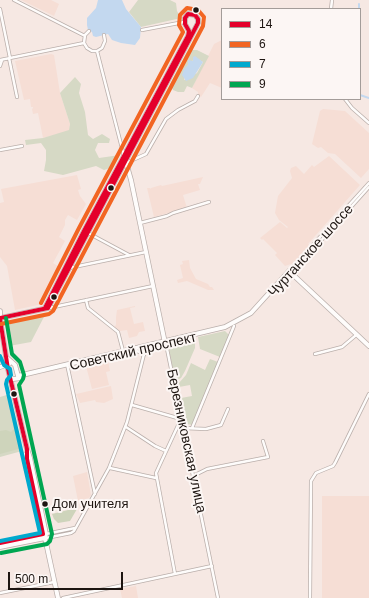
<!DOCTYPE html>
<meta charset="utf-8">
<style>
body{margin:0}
#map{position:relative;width:369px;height:598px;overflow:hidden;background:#f6e8e3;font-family:Arial,sans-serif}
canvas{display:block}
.legend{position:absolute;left:221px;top:8px;width:140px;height:92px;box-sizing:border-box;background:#fcf6f4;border:1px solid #a39c99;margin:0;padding:5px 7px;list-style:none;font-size:12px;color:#1d1511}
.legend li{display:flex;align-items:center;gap:8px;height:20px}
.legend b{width:20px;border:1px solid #a39c99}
.scale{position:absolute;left:8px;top:572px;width:115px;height:18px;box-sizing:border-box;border:2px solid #1d1511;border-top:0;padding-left:5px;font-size:12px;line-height:14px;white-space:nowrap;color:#1d1511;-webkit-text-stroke:3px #fcf6f4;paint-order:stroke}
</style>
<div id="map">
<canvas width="369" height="598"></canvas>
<ul class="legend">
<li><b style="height:5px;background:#e4002b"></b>14</li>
<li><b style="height:5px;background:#f26522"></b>6</li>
<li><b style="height:5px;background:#00a9ce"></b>7</li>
<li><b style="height:5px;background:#00a651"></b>9</li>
</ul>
<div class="scale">500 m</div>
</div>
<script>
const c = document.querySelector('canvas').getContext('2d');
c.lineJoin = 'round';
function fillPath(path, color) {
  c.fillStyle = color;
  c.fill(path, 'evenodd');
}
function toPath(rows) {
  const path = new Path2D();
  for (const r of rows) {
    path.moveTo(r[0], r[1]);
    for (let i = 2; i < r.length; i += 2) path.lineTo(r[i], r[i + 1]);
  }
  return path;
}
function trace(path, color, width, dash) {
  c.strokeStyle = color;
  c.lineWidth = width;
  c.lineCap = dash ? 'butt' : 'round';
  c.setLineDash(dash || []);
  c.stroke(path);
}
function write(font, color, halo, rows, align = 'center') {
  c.font = font + ' Arial,sans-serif';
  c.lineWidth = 4;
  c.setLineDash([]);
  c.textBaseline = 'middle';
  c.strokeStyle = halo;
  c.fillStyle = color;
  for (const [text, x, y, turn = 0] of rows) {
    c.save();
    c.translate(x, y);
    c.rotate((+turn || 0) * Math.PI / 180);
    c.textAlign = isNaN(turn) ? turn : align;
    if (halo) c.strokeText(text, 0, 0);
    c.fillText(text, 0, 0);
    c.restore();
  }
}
fillPath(toPath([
 [21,0,51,0,59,4,54,16],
 [222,40,222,88,210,83,201,97,198,95,198,92,192,88,214,44],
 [51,54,54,55,60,93,70,124,69,131,43,138,38,113,33,114,32,109,33,108,33,107,31,107,30,99,24,100,15,61],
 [323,109,345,111,369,133,369,169,361,178,335,154,328,153,321,147,318,148,312,144,320,111],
 [329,156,360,185,308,244,310,245,294,263,285,266,275,255,277,253,263,239,262,240,260,238,280,222,287,228,288,227,279,220,275,213,278,196,292,178,290,171,291,168,296,166,304,174,312,165,314,167],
 [77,175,81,189,78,190,80,196,86,204,77,220,68,215,65,220,65,225,59,237,65,241,53,263,61,268,42,304,15,310,7,266,0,257,0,203,4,202,1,189],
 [203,177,200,184,198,184,200,190,183,195,187,208,154,217,147,188,150,188,150,189,151,188,161,185,162,186],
 [189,260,190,268,196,279,208,284,210,287,212,287,214,290,208,290,187,281,178,283,177,280,183,278,180,265,183,264,182,261],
 [135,306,135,307,130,308,134,324,143,322,145,331,139,332,137,336,129,338,127,330,120,331,114,327,116,325,116,317,117,310],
 [108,361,110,371,106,372,109,385,92,389,86,366],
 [111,386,113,399,104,403,96,402,95,400,80,403,76,394],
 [87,472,91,495,89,498,78,501,73,476],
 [322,496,369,496,369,598,322,598],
 [136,586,138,598,122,598,120,589]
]), '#f6ded5');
fillPath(toPath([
 [138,0,170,0,176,3,177,11,181,18,141,27,129,12],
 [193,50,197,50,209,56,192,88,187,86,184,92,178,92,173,90,170,84,187,52],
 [199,60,203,62,197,73,184,80,188,65,191,61],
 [75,77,81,84,79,93,85,112,88,135,93,139,102,134,110,139,109,143,98,143,95,150,99,158,120,155,113,167,104,170,96,166,63,175,44,171,46,160,46,150,41,143,26,145,25,140,43,138,69,130,70,124,60,93],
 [46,313,31,342,9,346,5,324,7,324,7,321],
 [225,331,229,335,220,357,200,349,198,337],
 [193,338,195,340,195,348,185,371,181,378,175,381,168,344],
 [210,359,218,362,193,425,187,424,181,398,192,396,190,385,179,387,178,384,186,375,191,363,205,370],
 [10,394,22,451,0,457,0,397]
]), '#d6d9c5');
fillPath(toPath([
 [10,394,22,448,0,454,0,431,6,430,11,432,14,429,8,395],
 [76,508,77,509,70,521,58,523,54,519,52,514]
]), '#ced4bb');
fillPath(toPath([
 [98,0,122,0,126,9,141,27,140,38,135,45,121,43,112,40,108,34,96,37,93,36,92,32,88,30,87,25,87,18,96,8],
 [195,56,203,62,193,78,186,81,182,75,184,69,188,65,188,60,193,61,193,57]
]), '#c3d8ef');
trace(toPath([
 [359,9,359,4],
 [360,95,369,98]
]), '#c3d8ef', 2);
const minor = toPath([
 [14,0,85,36],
 [0,9,10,58],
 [331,9,332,0],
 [142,30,184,22],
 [89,31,85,35,84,43,87,48,92,51,97,51,102,48,105,41,104,35],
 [97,51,124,156],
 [9,58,17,97],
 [0,60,84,43],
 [0,66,2,60],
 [345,99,352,108,369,123],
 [0,150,22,146],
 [126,163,146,154,166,119,178,110,195,101,198,96],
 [140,223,167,216,173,213,209,202],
 [88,233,129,255],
 [69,268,146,252],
 [289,271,369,183],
 [292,273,369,187],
 [86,300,88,308,118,332,123,351],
 [49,308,153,286],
 [166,344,218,598],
 [136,351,140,352,144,355],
 [315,354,342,347,355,336],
 [67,364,95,494],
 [132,405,181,419,156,473,175,574],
 [126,427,155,446,166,451],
 [183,428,206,429,221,425,228,409],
 [192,428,234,326],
 [110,468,156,478],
 [193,476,207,469,268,457,263,441],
 [46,534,75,528],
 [46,538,71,533,74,531,109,468,127,422,146,346],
 [0,593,54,582],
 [63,598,212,566],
 [310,598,311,481,316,473,333,466,335,463,369,394]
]);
const major = toPath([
 [125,159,131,180,165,343],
 [0,311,0,318],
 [0,318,48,308,198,23,198,19,195,15,188,14,185,18,185,24,189,31,188,36,84,231,45,308],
 [0,319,8,369,27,449,30,458,46,534,45,538],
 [7,358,15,365,18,376],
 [0,367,9,364],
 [18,376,225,327,251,313,289,271,369,346],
 [10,377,13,379,21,378],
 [26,454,43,534,45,538,58,598],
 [0,543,45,534],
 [0,547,45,538]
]);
trace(minor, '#baafab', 4);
trace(major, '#baafab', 5.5);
trace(minor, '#fefcfb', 2.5);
trace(major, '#fefcfb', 4);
trace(toPath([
 [0,318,48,308,198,23,198,19,195,15,188,14,185,18,185,24,189,31,188,36,84,231,45,308],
 [0,319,8,369,27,449,27,459,43,534,0,543]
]), '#e4002b', 4);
trace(toPath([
 [1,324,49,314,53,311,203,26,204,17,198,10,187,8,180,15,179,25,183,32,182,34,79,228,41,303]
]), '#f26522', 4);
trace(toPath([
 [0,356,4,365,10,369,11,375,7,380,6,384,40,533,0,541]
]), '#00a9ce', 4);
trace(toPath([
 [1,553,47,544,50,541,52,534,19,385,23,379,24,375,20,362,12,354,6,318]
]), '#00a651', 4);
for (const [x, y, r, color] of [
 [196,10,3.5,"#1d1511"],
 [111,188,3.5,"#1d1511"],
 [54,297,3.5,"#1d1511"],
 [14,394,3.5,"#1d1511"],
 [45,504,3.5,"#1d1511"]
]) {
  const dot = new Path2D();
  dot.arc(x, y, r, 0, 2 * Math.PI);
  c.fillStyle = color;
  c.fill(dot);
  trace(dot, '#fcf6f4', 1.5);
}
write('13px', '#1d1511', '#fcf6f4', [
 ["Дом учителя",52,504]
], 'left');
write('14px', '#1d1511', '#fcf6f4', [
 ["Чуртанское шоссе",311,251,-48],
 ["Советский проспект",133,352,-13],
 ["Березниковская улица",186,441,78]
]);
</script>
